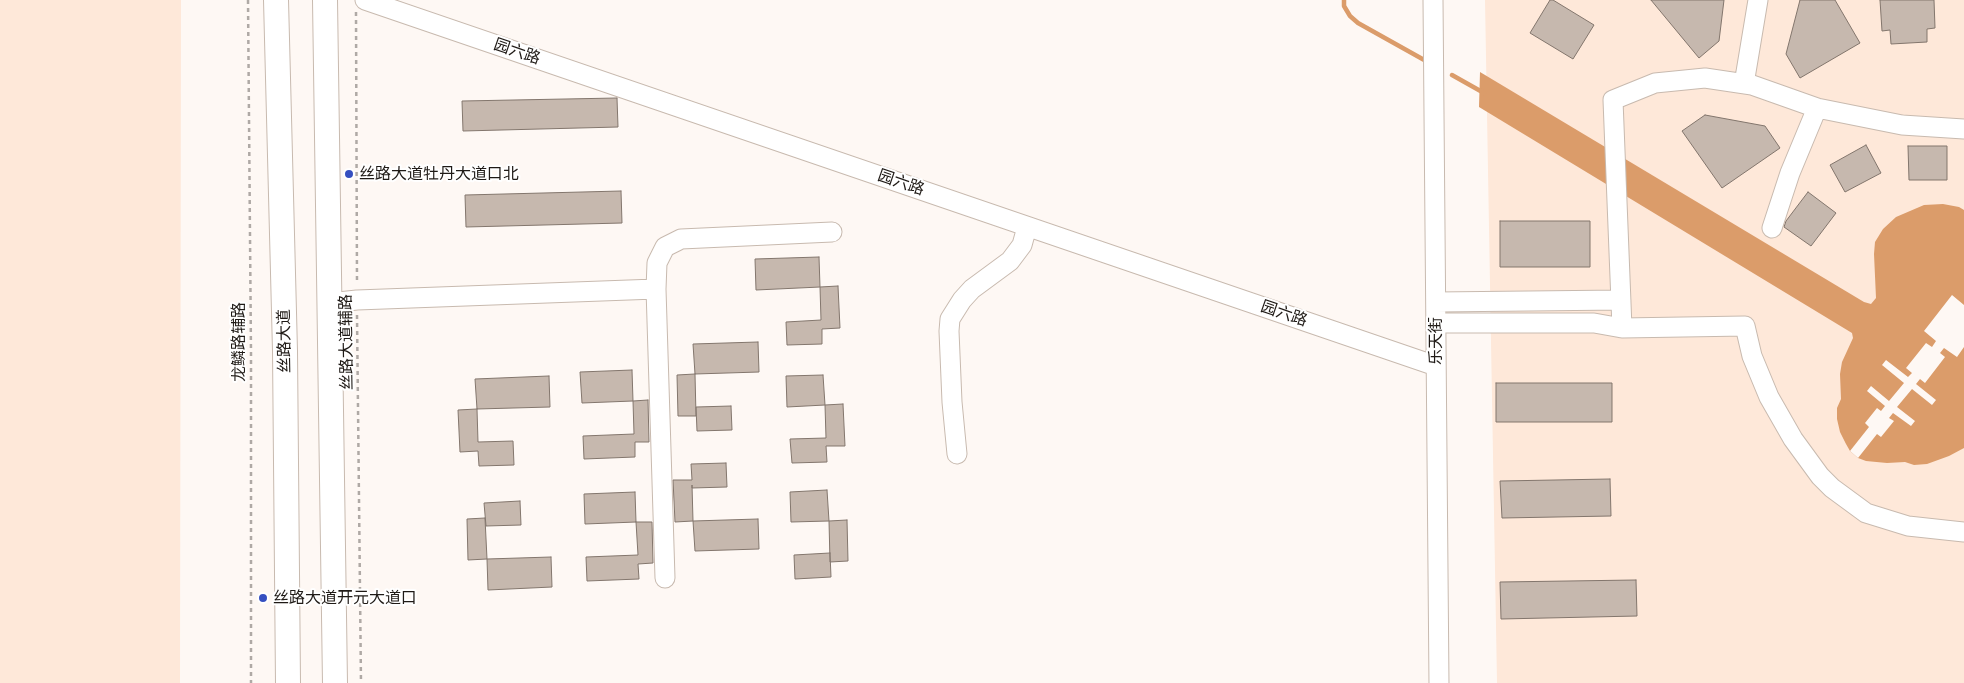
<!DOCTYPE html>
<meta charset="utf-8">
<style>
body{margin:0}
canvas{display:block;background:#fef8f4}
</style>
<canvas width="1964" height="683"></canvas>
<script>
const c = document.querySelector('canvas').getContext('2d');
c.lineJoin = 'round';
function fillPath(path, color) {
  c.fillStyle = color;
  c.fill(path, 'evenodd');
}
function toPath(rows) {
  const path = new Path2D();
  for (const r of rows) {
    path.moveTo(r[0], r[1]);
    for (let i = 2; i < r.length; i += 2) path.lineTo(r[i], r[i + 1]);
  }
  return path;
}
function trace(path, color, width, dash) {
  c.strokeStyle = color;
  c.lineWidth = width;
  c.lineCap = dash ? 'butt' : 'round';
  c.setLineDash(dash || []);
  c.stroke(path);
}
function write(font, color, halo, rows, align = 'center') {
  c.font = font + ' "Libre Baskerville","Noto Sans SC",serif';
  c.lineWidth = 4;
  c.setLineDash([]);
  c.textBaseline = 'middle';
  c.strokeStyle = halo;
  c.fillStyle = color;
  for (const [text, x, y, turn = 0] of rows) {
    c.save();
    c.translate(x, y);
    c.rotate((+turn || 0) * Math.PI / 180);
    c.textAlign = isNaN(turn) ? turn : align;
    if (halo) c.strokeText(text, 0, 0);
    c.fillText(text, 0, 0);
    c.restore();
  }
}
fillPath(toPath([
 [0,0,181,0,180,683,0,683],
 [1485,0,1964,0,1964,683,1497,683]
]), '#fee8d9');
fillPath(toPath([
 [1480,72,1864,302,1871,304,1876,298,1874,254,1875,242,1883,229,1896,217,1924,205,1943,204,1959,207,1964,210,1964,448,1949,456,1927,464,1914,465,1905,462,1887,463,1866,461,1858,458,1850,451,1846,444,1840,432,1837,419,1837,408,1841,399,1840,374,1842,362,1853,338,1852,333,1479,107]
]), '#db9c6a');
fillPath(toPath([
 [1952,295,1964,305,1964,347,1957,357,1944,348,1940,353,1945,357,1925,383,1920,379,1916,384,1936,400,1932,405,1912,389,1897,407,1915,421,1911,426,1893,413,1889,418,1894,421,1881,437,1877,434,1858,458,1850,451,1869,427,1865,423,1877,408,1881,411,1885,406,1867,391,1871,386,1889,401,1904,383,1882,365,1886,360,1908,377,1912,373,1906,368,1926,343,1932,347,1936,341,1924,331]
]), '#fef8f4');
trace(toPath([
 [1344,0,1344,6,1350,16,1358,23,1426,61],
 [1452,75,1484,93]
]), '#db9c6a', 4.5);
const building = toPath([
 [1550,0,1553,0,1594,25,1573,59,1530,33,1550,0],
 [1651,0,1724,0,1719,41,1699,58,1651,0],
 [1800,0,1835,0,1860,43,1800,78,1786,54,1800,0],
 [1880,0,1934,0,1935,28,1927,29,1927,42,1891,44,1890,30,1882,31,1880,0],
 [617,98,618,127,463,131,462,101,617,98],
 [1705,115,1765,126,1780,148,1722,188,1682,131,1705,115],
 [1866,145,1881,173,1845,192,1830,165,1866,145],
 [1908,146,1947,146,1947,180,1909,180,1908,146],
 [621,191,622,223,466,227,465,195,621,191],
 [1808,192,1836,213,1811,246,1784,227,1786,221,1808,192],
 [1500,221,1590,221,1590,267,1500,267,1500,221],
 [819,257,820,287,756,290,755,259,819,257],
 [838,286,840,328,822,329,822,344,787,345,786,322,821,320,820,287,838,286],
 [758,342,759,372,695,374,693,344,758,342],
 [632,370,633,401,582,403,580,372,632,370],
 [695,374,696,416,678,416,677,375,695,374],
 [823,375,825,405,787,407,786,376,823,375],
 [549,376,550,407,477,409,475,379,549,376],
 [1496,383,1612,383,1612,422,1496,422,1496,383],
 [648,400,649,442,635,442,635,457,584,459,583,436,634,434,633,401,648,400],
 [843,404,845,446,826,446,827,462,792,463,790,439,826,438,825,405,843,404],
 [731,406,732,430,697,431,696,407,731,406],
 [477,409,478,442,513,441,514,465,479,466,478,451,460,452,458,410,477,409],
 [726,463,727,487,692,488,692,485,693,521,675,522,673,480,692,480,691,464,726,463],
 [1610,479,1611,516,1502,518,1500,481,1610,479],
 [827,490,829,521,791,522,790,492,827,490],
 [635,492,636,522,585,524,584,494,635,492],
 [520,501,521,525,486,526,484,503,520,501],
 [485,518,487,559,468,560,467,519,485,518],
 [758,519,759,549,695,551,693,521,758,519],
 [847,520,848,561,830,562,829,521,847,520],
 [636,522,652,522,653,563,638,564,639,579,587,581,586,557,638,555,636,522],
 [830,553,831,577,795,579,794,555,830,553],
 [551,557,552,587,488,590,487,559,551,557],
 [1636,580,1637,616,1501,619,1500,582,1636,580]
]);
fillPath(building, '#c6b8ae');
trace(building, '#83766d', 1);
const minor = toPath([
 [365,0,1436,366],
 [1433,0,1439,683],
 [1744,84,1758,0],
 [1817,108,1752,85,1705,78,1655,83,1613,100,1622,328,1745,326,1752,356,1769,397,1793,439,1820,476,1832,488,1866,513,1908,526,1964,532],
 [1772,228,1790,173,1817,108,1902,125,1964,129],
 [656,289,657,263,665,247,681,239,832,232],
 [1436,302,1621,300],
 [329,303,357,300,656,289,665,578],
 [1436,323,1594,323,1622,328],
 [957,454,952,402,949,331,950,319,962,300,972,289,1010,261,1022,245,1027,227]
]);
const major = toPath([
 [276,0,285,351,288,683],
 [325,0,335,683]
]);
trace(minor, '#c8baaf', 21);
trace(major, '#c8baaf', 26);
trace(toPath([
 [248,0,251,354,251,683],
 [356,12,357,284],
 [357,315,361,683]
]), '#afa9a5', 2.5, [4, 4]);
trace(minor, '#fff', 19);
trace(major, '#fff', 24);
for (const [x, y, r, color] of [
 [349,174,5,"#354fc0"],
 [263,598,5,"#354fc0"]
]) {
  const dot = new Path2D();
  dot.arc(x, y, r, 0, 2 * Math.PI);
  c.fillStyle = color;
  c.fill(dot);
  trace(dot, '#fff', 2);
}
write('16px', '#1f1a16', '#fff', [
 ["园六路",517,52,19],
 ["园六路",901,183,19],
 ["园六路",1284,314,19],
 ["丝路大道",285,341,-91],
 ["乐天街",1436,341,-90],
 ["龙鳞路辅路",239,342,-90],
 ["丝路大道辅路",347,342,-91]
]);
write('16px', '#1f1a16', '#fff', [
 ["丝路大道牡丹大道口北",359,174],
 ["丝路大道开元大道口",273,598]
], 'left');
</script>
